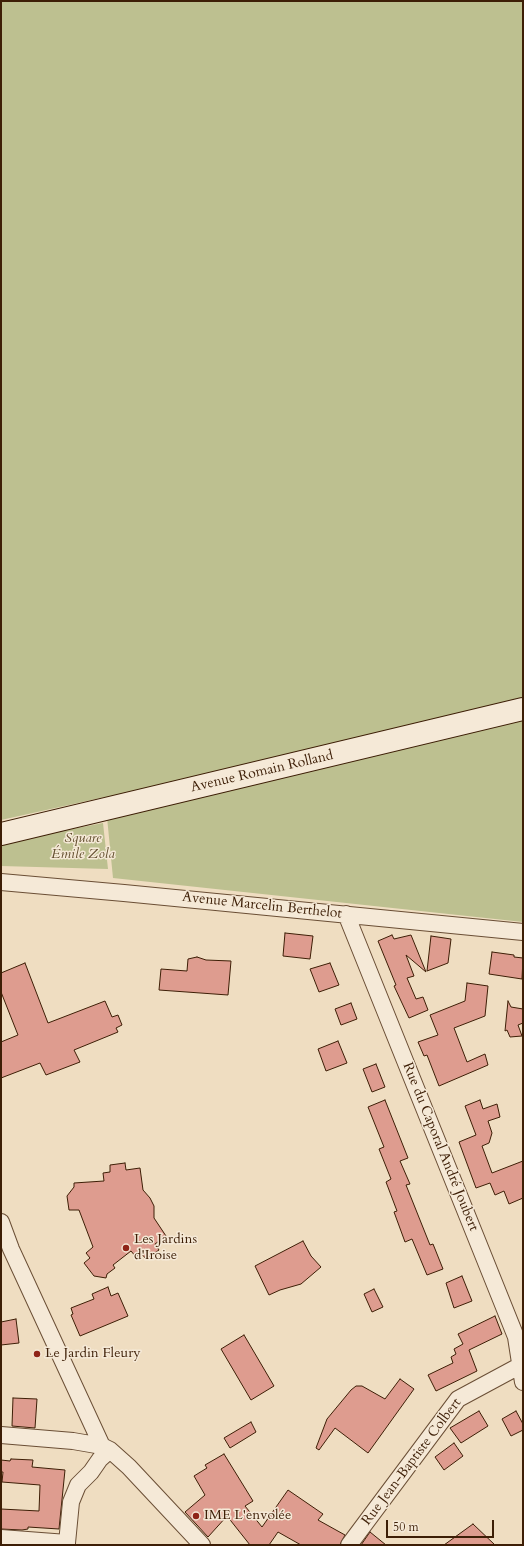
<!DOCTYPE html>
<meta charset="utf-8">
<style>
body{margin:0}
#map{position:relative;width:524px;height:1546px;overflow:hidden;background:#efddc1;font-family:Cardo,serif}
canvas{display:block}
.frame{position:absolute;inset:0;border:2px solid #3d1e06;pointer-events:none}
.scale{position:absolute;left:386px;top:1520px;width:108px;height:18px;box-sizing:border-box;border:2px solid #3d1e06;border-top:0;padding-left:5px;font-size:12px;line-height:14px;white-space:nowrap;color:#3d1e06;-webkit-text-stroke:3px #f5e9d7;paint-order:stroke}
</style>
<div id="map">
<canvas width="524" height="1546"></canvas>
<div class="frame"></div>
<div class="scale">50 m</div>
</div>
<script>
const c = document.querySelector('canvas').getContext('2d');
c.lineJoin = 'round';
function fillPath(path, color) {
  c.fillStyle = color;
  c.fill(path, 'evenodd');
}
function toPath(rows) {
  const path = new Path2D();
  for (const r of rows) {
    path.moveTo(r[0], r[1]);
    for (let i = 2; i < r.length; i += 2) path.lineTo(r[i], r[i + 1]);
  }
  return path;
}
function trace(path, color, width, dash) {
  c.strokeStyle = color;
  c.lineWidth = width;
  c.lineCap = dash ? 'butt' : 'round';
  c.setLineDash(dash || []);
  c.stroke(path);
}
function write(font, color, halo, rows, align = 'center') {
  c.font = font + ' Cardo,serif';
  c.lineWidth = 3;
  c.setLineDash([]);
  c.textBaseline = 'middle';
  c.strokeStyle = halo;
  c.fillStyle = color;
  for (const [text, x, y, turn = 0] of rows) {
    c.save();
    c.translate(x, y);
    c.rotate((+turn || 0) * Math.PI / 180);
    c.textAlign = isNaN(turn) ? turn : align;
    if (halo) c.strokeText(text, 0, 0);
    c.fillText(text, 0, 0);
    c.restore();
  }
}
fillPath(toPath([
 [1,1,523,1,523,922,113,878,105,797,1,820],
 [103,823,108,869,1,866,1,843]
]), '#bdc090');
const building = toPath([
 [285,933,313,936,310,959,283,956,285,933],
 [392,935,394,939,411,935,426,972,406,955,414,976,407,978,416,999,423,997,428,1010,409,1018,394,986,396,985,378,941,392,935],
 [431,936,451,939,448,963,427,971,431,936],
 [492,952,514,955,514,957,523,958,522,979,489,974,492,952],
 [197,957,206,960,231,961,228,995,159,990,161,969,187,971,188,959,197,957],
 [25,963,48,1023,105,1001,112,1017,118,1015,122,1025,116,1028,118,1032,74,1050,80,1062,46,1075,40,1063,1,1078,1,1042,18,1035,1,992,1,973,25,963],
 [330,963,339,985,319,992,310,969,330,963],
 [467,983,488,986,485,1016,454,1028,467,1062,485,1054,488,1065,439,1086,427,1055,424,1056,418,1042,438,1035,430,1015,465,1001,467,983],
 [508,1001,511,1007,523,1009,523,1023,518,1025,522,1036,510,1037,507,1030,505,1031,508,1001],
 [351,1003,357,1019,341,1025,335,1009,351,1003],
 [338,1041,347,1063,326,1071,318,1049,338,1041],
 [376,1064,385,1087,372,1092,363,1069,376,1064],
 [385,1100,408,1158,400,1161,410,1184,406,1185,430,1245,433,1244,443,1269,427,1275,412,1239,405,1242,394,1212,397,1211,386,1182,391,1179,379,1149,384,1147,368,1107,385,1100],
 [480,1100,483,1109,497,1104,500,1117,488,1121,492,1133,489,1143,482,1146,492,1173,523,1161,523,1198,509,1204,504,1191,495,1195,490,1183,476,1188,459,1142,476,1135,465,1106,480,1100],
 [125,1163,126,1170,140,1168,143,1190,150,1198,154,1206,154,1218,166,1236,155,1244,159,1250,146,1259,141,1253,136,1257,131,1251,113,1265,115,1268,107,1274,106,1278,94,1276,84,1263,90,1258,86,1253,93,1247,79,1210,69,1210,67,1196,74,1187,74,1183,104,1181,103,1173,110,1172,110,1165,125,1163],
 [303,1241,311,1256,321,1267,301,1284,280,1290,269,1295,255,1266,303,1241],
 [462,1276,472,1301,454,1308,446,1283,462,1276],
 [108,1287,111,1296,118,1293,128,1316,80,1336,71,1315,73,1314,71,1308,94,1299,92,1294,108,1287],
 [374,1289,383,1307,372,1312,364,1294,374,1289],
 [495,1316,502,1334,469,1350,477,1371,436,1391,428,1375,453,1363,451,1357,456,1354,454,1349,463,1344,458,1334,495,1316],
 [16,1319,19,1343,1,1345,1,1322,16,1319],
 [244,1335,274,1386,251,1400,221,1349,244,1335],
 [400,1379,414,1389,368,1453,335,1428,319,1450,316,1448,327,1419,351,1390,356,1386,362,1386,385,1399,400,1379],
 [13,1398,37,1399,35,1428,12,1426,13,1398],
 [479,1411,488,1426,461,1443,450,1428,479,1411],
 [516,1411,523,1424,523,1430,511,1436,502,1419,516,1411],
 [251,1422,256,1432,230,1448,224,1438,251,1422],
 [454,1443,463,1456,444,1470,435,1457,454,1443],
 [224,1454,253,1501,245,1506,262,1527,288,1490,323,1514,318,1520,345,1535,340,1545,301,1545,278,1532,269,1545,250,1545,227,1516,208,1537,185,1512,205,1495,194,1476,207,1468,205,1465,224,1454],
 [11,1459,33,1460,32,1467,65,1470,59,1529,28,1527,28,1529,22,1530,1,1529,1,1509,39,1511,40,1485,2,1482,3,1472,1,1472,1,1460,10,1461,11,1459],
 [473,1524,495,1545,444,1545,473,1524],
 [370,1532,386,1545,361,1545,370,1532]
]);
fillPath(building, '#de9c8f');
trace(building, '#3d1e06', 1);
const minor = toPath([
 [1,882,124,893,523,932],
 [346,914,516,1337,523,1382],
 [1,1222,11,1249,102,1446],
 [1,1435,73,1441,102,1446,110,1450,129,1467,202,1545],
 [1,1538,67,1543,71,1502,78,1485,91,1472,100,1459,110,1450],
 [349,1545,458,1399,523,1364]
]);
const secondary = toPath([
 [1,834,523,709]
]);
trace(minor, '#6a4e35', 18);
trace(secondary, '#3d1e06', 24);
trace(minor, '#f5e9d7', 16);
trace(secondary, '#f5e9d7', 22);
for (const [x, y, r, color] of [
 [126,1248,4,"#8f2418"],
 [37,1354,4,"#8f2418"],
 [196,1516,4,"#8f2418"]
]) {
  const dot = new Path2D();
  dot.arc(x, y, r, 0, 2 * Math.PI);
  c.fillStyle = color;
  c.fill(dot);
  trace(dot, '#f5e9d7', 1.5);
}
write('14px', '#3d1e06', '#f5e9d7', [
 ["Avenue Romain Rolland",262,772,-13],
 ["Avenue Marcelin Berthelot",262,906,6],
 ["Rue du Caporal André Joubert",440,1147,68],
 ["Rue Jean-Baptiste Colbert",412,1462,-53]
]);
write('italic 14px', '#634f2f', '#f5e9d7', [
 ["Square",83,839],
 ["Émile Zola",83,855]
]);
write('14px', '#3d1e06', '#f5e9d7', [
 ["Les Jardins",134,1240],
 ["d'Iroise",134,1256],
 ["Le Jardin Fleury",45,1354],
 ["IME L'envolée",204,1516]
], 'left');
</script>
